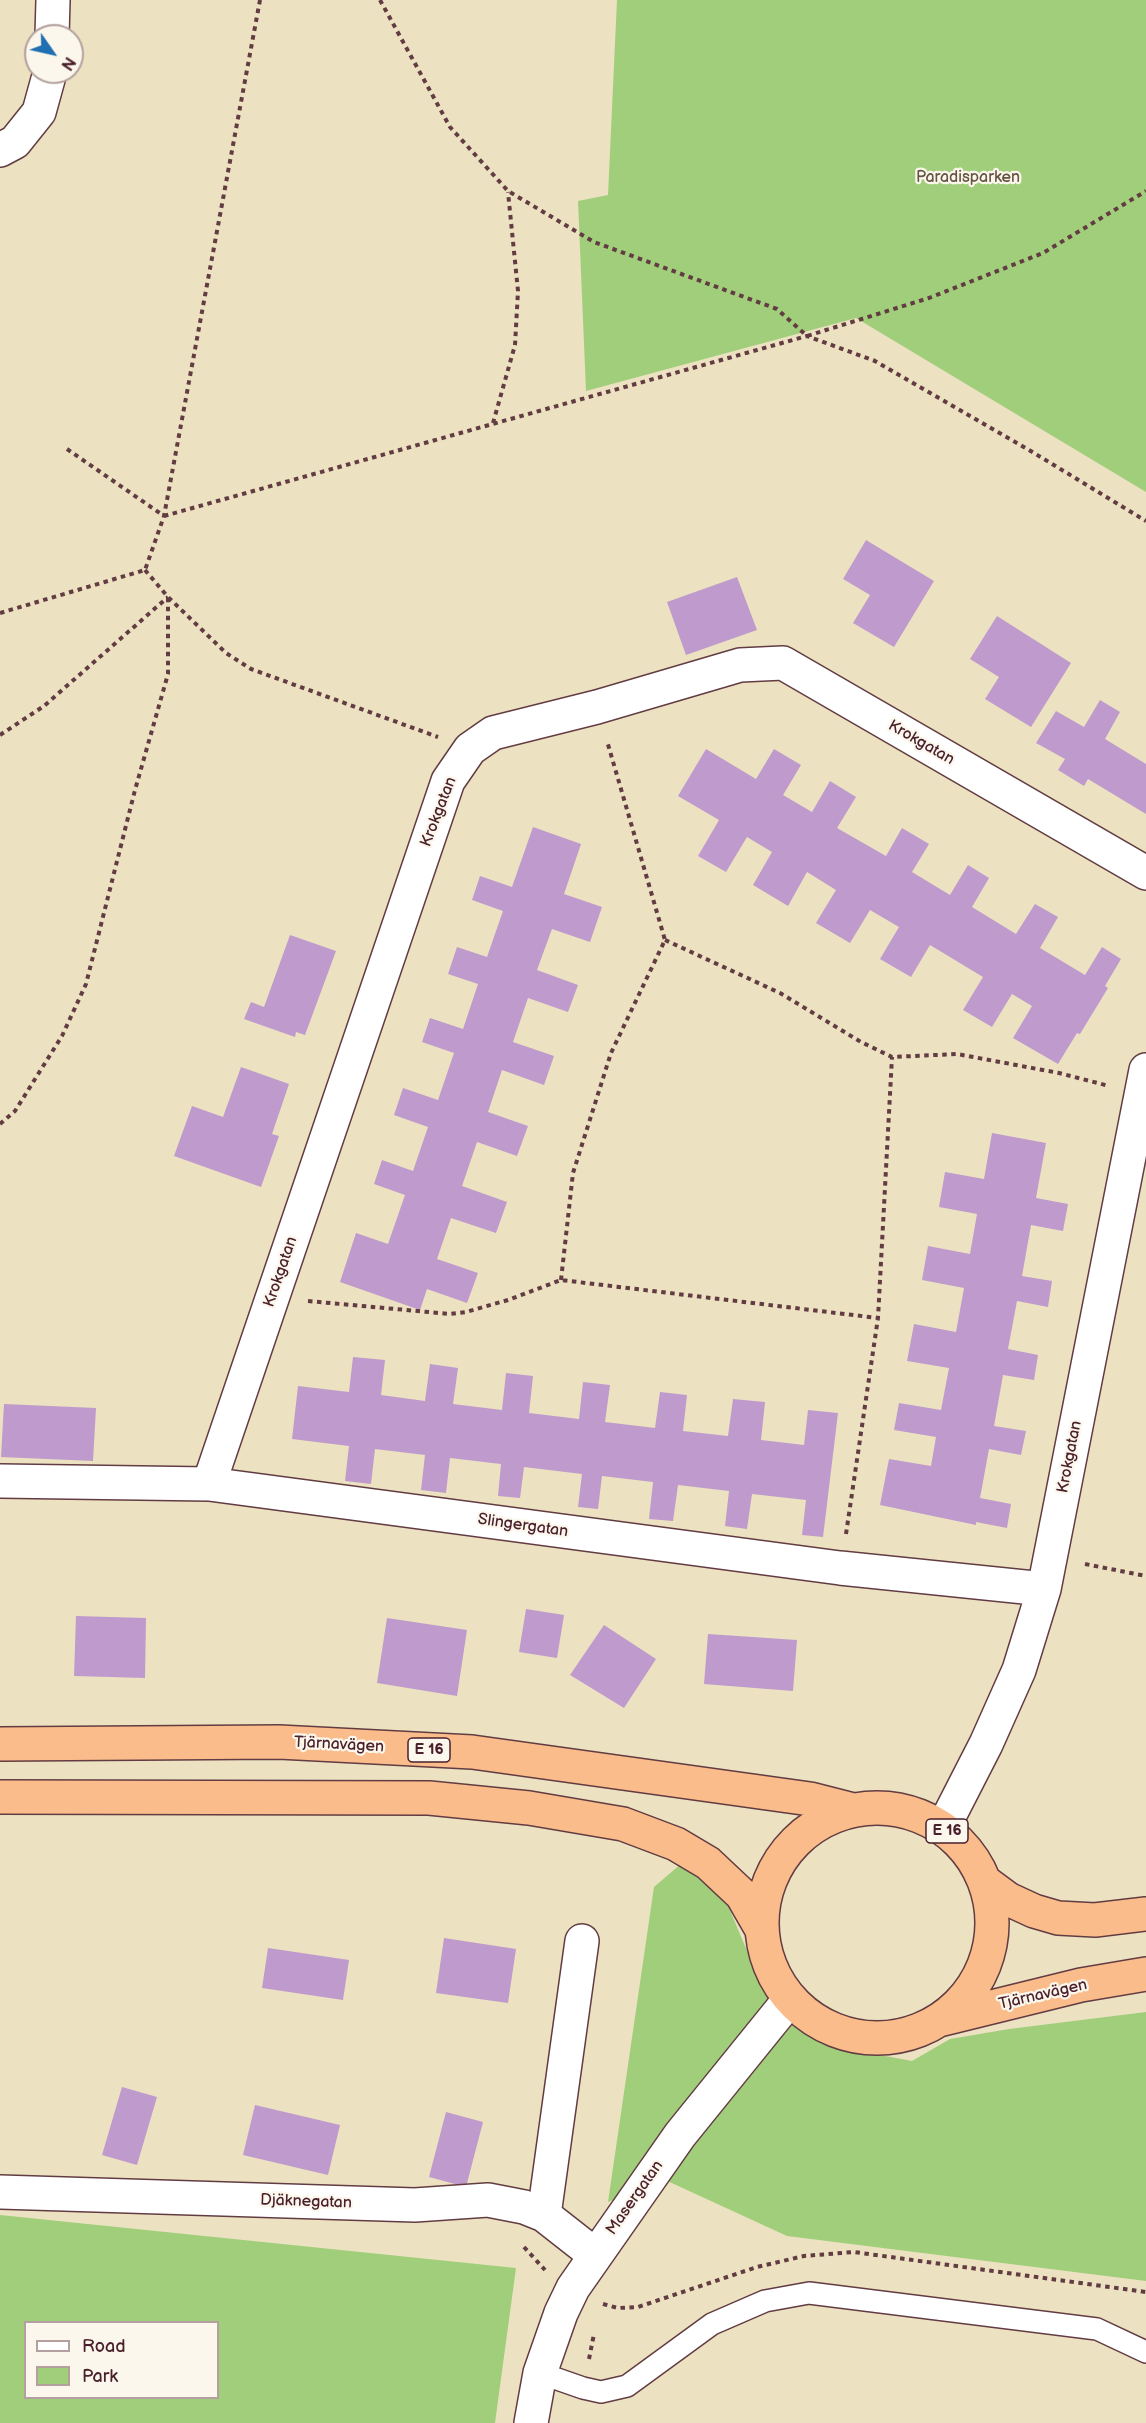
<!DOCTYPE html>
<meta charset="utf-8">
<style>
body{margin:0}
#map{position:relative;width:1146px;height:2423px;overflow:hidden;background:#ece2c1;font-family:"Balsamiq Sans",sans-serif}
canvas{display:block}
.legend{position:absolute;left:24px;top:2321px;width:195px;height:78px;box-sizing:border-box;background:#fbf7ec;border:2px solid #b4a19f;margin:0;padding:8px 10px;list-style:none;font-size:18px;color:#4a1f2b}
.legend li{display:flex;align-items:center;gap:12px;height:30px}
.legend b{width:30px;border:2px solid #b4a19f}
.north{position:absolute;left:24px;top:24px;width:60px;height:60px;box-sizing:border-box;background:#fbf7ec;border:2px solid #b4a19f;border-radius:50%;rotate:124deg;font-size:16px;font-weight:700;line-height:24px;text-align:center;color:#4a1f2b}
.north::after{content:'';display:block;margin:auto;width:21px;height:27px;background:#1f6fb2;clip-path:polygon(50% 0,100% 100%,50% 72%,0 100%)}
</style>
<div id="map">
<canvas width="1146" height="2423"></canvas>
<ul class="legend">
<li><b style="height:8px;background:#fff"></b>Road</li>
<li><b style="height:16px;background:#a1ce7b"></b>Park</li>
</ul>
<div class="north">N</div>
</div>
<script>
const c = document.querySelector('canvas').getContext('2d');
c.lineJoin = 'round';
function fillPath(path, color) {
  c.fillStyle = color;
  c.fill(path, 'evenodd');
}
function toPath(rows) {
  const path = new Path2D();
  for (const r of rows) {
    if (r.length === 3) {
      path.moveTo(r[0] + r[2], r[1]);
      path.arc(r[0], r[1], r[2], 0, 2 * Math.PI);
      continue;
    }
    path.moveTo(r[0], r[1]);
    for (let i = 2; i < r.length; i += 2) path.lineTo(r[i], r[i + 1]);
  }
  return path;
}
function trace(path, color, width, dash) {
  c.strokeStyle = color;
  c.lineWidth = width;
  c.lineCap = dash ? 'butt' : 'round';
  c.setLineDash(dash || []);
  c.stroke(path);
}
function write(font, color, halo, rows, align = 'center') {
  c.font = font + ' "Balsamiq Sans",sans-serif';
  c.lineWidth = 4.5;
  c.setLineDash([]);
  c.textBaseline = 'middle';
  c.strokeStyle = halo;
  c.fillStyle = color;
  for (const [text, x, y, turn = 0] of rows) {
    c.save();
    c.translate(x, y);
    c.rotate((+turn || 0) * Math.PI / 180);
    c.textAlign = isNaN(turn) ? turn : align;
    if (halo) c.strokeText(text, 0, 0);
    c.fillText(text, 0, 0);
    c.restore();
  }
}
fillPath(toPath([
 [617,0,1146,0,1146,492,856,318,586,391,578,201,608,195],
 [682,1863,727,1903,765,1994,822,2044,912,2061,950,2039,1009,2029,1146,2012,1146,2281,787,2236,663,2179,608,2202,654,1887],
 [0,2215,516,2268,495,2423,0,2423],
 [26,2322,218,2322,218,2398,26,2398]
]), '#a1ce7b');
fillPath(toPath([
 [866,540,934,581,894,647,853,623,870,595,843,579],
 [737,577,757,630,686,655,667,602],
 [997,616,1071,663,1031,727,985,699,999,677,970,659],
 [1100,700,1120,712,1105,739,1146,764,1146,814,1088,779,1084,786,1058,770,1065,759,1036,743,1056,711,1084,727],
 [706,749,756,779,774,749,801,765,783,795,812,812,830,781,856,797,837,828,886,856,902,828,929,844,912,872,950,895,968,865,989,878,972,907,1016,934,1035,904,1058,917,1040,948,1085,975,1102,947,1121,959,1105,986,1108,988,1080,1034,1077,1033,1058,1064,1013,1038,1032,1006,1012,994,992,1027,963,1010,983,977,930,945,911,977,880,959,899,927,870,910,850,943,816,923,836,890,807,872,788,906,753,885,772,852,747,837,726,872,698,856,719,820,678,796],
 [533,827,581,844,564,894,602,907,590,942,552,929,537,970,578,985,568,1012,528,998,513,1042,554,1056,544,1085,502,1070,488,1112,528,1126,517,1156,477,1142,462,1186,507,1202,496,1233,451,1218,437,1259,478,1273,467,1303,427,1289,420,1310,340,1282,356,1233,388,1244,405,1195,374,1184,382,1160,413,1171,428,1127,394,1115,403,1088,438,1100,454,1053,422,1042,430,1018,463,1029,478,984,448,974,457,947,487,957,503,911,472,900,480,876,512,887],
 [290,935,336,951,305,1035,296,1032,295,1037,244,1019,251,1002,264,1007],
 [241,1067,289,1084,272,1134,279,1136,261,1187,174,1156,192,1106,223,1117],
 [992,1133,1046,1143,1036,1198,1068,1204,1063,1231,1031,1225,1022,1276,1052,1281,1048,1307,1017,1301,1008,1349,1038,1355,1034,1380,1003,1375,994,1426,1026,1431,1021,1455,989,1449,980,1498,1011,1504,1007,1528,976,1522,976,1525,880,1505,889,1459,931,1466,936,1437,894,1430,899,1403,941,1410,949,1368,907,1361,914,1324,956,1332,964,1288,922,1280,928,1246,970,1254,977,1214,939,1207,945,1172,984,1179],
 [353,1357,385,1360,381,1395,425,1401,430,1364,458,1368,453,1404,502,1410,506,1373,533,1376,529,1413,579,1419,583,1382,610,1385,605,1422,655,1428,660,1392,687,1395,683,1431,728,1436,733,1399,765,1402,761,1440,804,1445,808,1410,838,1413,823,1537,802,1535,806,1500,752,1494,747,1529,725,1526,729,1491,678,1485,673,1521,649,1519,653,1482,602,1476,598,1509,578,1507,582,1474,524,1467,520,1498,498,1496,501,1464,450,1458,446,1493,421,1490,425,1455,375,1449,371,1484,345,1481,349,1446,292,1439,298,1386,349,1392],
 [4,1404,96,1408,93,1461,1,1457],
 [526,1609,564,1615,557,1658,519,1652],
 [76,1616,146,1618,145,1678,74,1676],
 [387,1618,467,1630,457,1696,377,1683],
 [604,1625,656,1659,624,1708,570,1675],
 [708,1634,797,1640,793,1691,704,1684],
 [444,1938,516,1949,508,2003,436,1993],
 [268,1948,349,1960,343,2000,262,1988],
 [122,2087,157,2097,137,2165,102,2155],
 [255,2105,340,2125,328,2175,243,2155],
 [446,2112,483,2122,466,2187,429,2177]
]), '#bf9acc');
const service = toPath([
 [540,2373,583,2388,601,2392,627,2386,712,2324,765,2301,809,2293,1097,2329,1146,2352]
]);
const minor = toPath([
 [52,36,53,0],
 [0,150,15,142,39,112,50,72],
 [0,1481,209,1484,840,1568,1044,1589],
 [209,1484,448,781,470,749,493,733,597,707,740,665,783,663,1146,873],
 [943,1828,986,1744,1019,1670,1044,1589,1146,1070],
 [0,2192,415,2205,488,2200,524,2207,544,2215,595,2255],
 [544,2215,582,1941]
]);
const tertiary = toPath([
 [531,2423,540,2373,561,2313,573,2288,680,2135,790,1999]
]);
const trunk = toPath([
 [0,1744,279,1742,472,1752,810,1799,853,1810],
 [0,1797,429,1798,529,1808,623,1824,676,1844,708,1863,742,1895,761,1928],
 [877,1923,115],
 [985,1882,1008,1899,1034,1911,1058,1918,1095,1920,1146,1914],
 [943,2019,1081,1985,1146,1974]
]);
trace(service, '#623c42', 24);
trace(minor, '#623c42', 36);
trace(tertiary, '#623c42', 36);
trace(trunk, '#623c42', 36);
trace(toPath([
 [380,0,450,127,508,191,594,242,777,309,807,336,929,298,1043,253,1146,191],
 [493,423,515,345,518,291,508,192],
 [67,449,164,516],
 [164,516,807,336,875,361,1029,450,1146,521],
 [145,570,168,597,226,653,251,669,438,737],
 [0,613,145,570,164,516,260,0],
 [0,735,44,706,168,597],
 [665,940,780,993,861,1042,892,1057,957,1054,1059,1073,1109,1086],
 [0,1124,15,1111,62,1036,86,984,135,790,168,674,168,597],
 [561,1280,573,1173,611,1053,665,940,607,741],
 [308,1301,450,1314,466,1312,508,1300,561,1280,878,1318],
 [846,1534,878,1318,892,1057],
 [1085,1564,1146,1576],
 [524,2247,545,2270],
 [603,2304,618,2308,638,2307,757,2267,804,2256,854,2252,1146,2292],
 [589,2359,594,2334]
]), '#623c42', 4, [4.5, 4.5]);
trace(service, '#fff', 21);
trace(minor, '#fff', 33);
trace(tertiary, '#fff', 33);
trace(trunk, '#f9bc8a', 33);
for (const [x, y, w] of [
 [429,1750,42],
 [947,1831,42]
]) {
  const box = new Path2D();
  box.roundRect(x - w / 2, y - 12, w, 24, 4.5);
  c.fillStyle = '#fbf7ec';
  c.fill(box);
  trace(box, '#4a1f2b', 1.5);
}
write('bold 15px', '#4a1f2b', null, [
 ["E 16",429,1750],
 ["E 16",947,1831]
]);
write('16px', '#645443', '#fbf7ec', [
 ["Paradisparken",968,178]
]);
write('16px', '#4a1f2b', '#fbf7ec', [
 ["Krokgatan",921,743,30],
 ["Krokgatan",439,812,-69],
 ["Krokgatan",281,1272,-71],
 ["Krokgatan",1070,1457,-79],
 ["Slingergatan",523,1526,8],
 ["Tjärnavägen",339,1745,3],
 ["Tjärnavägen",1043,1995,-13],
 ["Masergatan",635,2198,-55],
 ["Djäknegatan",306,2202,2]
]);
</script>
